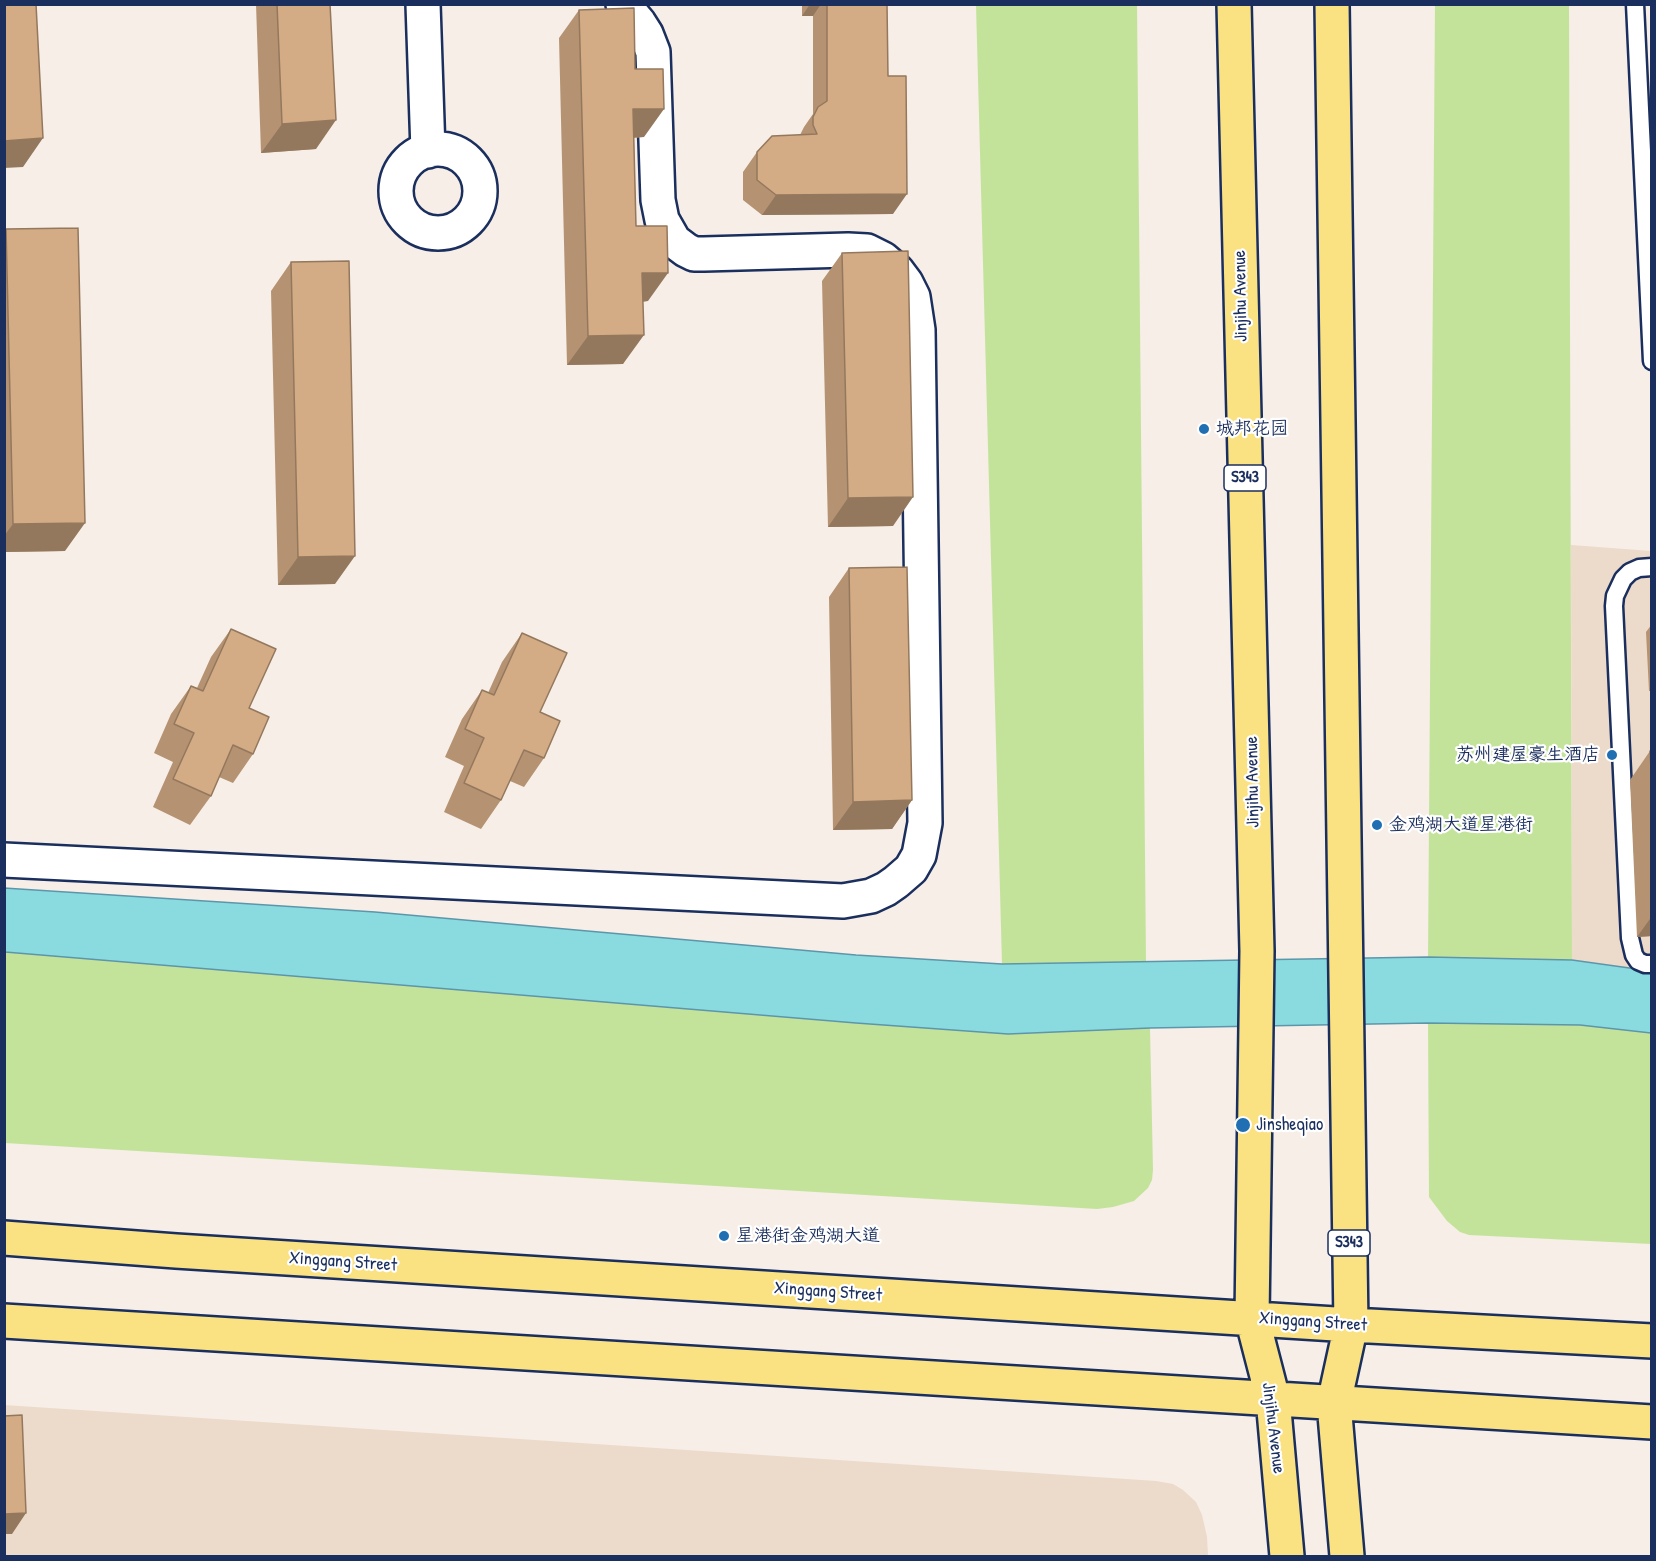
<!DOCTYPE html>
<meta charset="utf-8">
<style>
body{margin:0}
#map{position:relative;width:1656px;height:1561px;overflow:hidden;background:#f6eee7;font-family:"Patrick Hand",sans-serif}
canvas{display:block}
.frame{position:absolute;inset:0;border:6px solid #1b2f5e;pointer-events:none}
</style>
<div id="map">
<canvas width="1656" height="1561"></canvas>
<div class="frame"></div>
</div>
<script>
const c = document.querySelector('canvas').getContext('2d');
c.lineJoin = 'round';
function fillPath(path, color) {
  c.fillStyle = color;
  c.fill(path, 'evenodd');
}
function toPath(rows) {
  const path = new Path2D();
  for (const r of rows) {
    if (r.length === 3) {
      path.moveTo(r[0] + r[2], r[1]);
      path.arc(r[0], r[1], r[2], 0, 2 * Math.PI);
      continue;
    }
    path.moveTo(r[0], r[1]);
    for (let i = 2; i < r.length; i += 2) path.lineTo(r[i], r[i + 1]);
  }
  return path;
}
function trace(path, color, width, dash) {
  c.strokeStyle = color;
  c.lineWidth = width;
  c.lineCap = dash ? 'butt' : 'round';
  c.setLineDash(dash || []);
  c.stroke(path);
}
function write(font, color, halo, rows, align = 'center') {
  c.font = font + ' "Patrick Hand","LXGW WenKai TC",sans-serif';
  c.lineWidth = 4.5;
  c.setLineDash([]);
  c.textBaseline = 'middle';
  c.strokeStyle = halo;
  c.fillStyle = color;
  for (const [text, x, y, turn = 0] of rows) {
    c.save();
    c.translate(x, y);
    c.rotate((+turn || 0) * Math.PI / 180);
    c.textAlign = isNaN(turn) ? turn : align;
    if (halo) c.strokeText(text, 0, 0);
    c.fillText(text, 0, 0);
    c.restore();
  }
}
fillPath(toPath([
 [1571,545,1651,551,1651,971,1572,960],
 [4,1405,1156,1481,1173,1484,1183,1490,1196,1502,1202,1515,1207,1537,1208,1556,5,1556]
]), '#ecdaca');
fillPath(toPath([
 [976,5,1137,5,1146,962,1002,964],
 [1435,5,1569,5,1572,960,1428,957],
 [4,952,856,1023,1008,1034,1150,1028,1153,1170,1152,1180,1148,1188,1134,1201,1113,1207,1097,1209,5,1143],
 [1428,1023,1580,1025,1651,1033,1651,1244,1469,1235,1460,1232,1447,1221,1429,1197]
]), '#c3e39b');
const water = toPath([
 [4,888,375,912,856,955,1002,964,1428,957,1572,960,1651,971,1651,1033,1580,1025,1428,1023,1150,1028,1008,1034,856,1023,5,952,4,888]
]);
fillPath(water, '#89dbdf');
trace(water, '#5d96ab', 1.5);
const service = toPath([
 [1635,4,1652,361],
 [1652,567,1639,568,1630,572,1623,579,1615,596,1614,606,1630,938,1634,955,1638,961,1645,964,1652,964]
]);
const minor = toPath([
 [423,4,428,151],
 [438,191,42],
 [4,860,843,901,871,896,886,889,896,882,911,869,919,855,925,823,918,330,913,297,906,283,897,271,883,259,867,251,848,250,704,254,694,254,686,250,674,241,662,220,658,200,653,52,646,34,639,23,623,4]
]);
const primary = toPath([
 [1234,4,1257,951,1252,1318,1273,1399,1287,1556],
 [1332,4,1351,1325,1334,1403,1347,1556],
 [4,1238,176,1251,1351,1325,1652,1341],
 [4,1321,1652,1422]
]);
trace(service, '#1b2f5e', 21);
trace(minor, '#1b2f5e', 38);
trace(primary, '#1b2f5e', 38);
trace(service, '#fff', 16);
trace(minor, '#fff', 33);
trace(primary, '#fae181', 33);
fillPath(toPath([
 [256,4,330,4,316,149,261,153],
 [802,4,887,4,888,76,893,214,762,215,743,200,743,172,757,152,800,135,804,127,813,114,813,16,802,16],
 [579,10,635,69,644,137,634,138,636,226,648,301,643,302,623,364,567,365,559,38],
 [6,229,65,551,4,552,4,232],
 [842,253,893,526,828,527,822,281],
 [291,262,335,584,278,585,271,291],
 [849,568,912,800,892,829,833,830,829,597],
 [1652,624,1652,691,1649,691,1646,632],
 [231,629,249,708,253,754,233,783,219,777,211,796,190,825,153,807,173,762,154,753,171,714,191,686,197,688,211,657],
 [522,633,540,712,544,758,524,787,510,781,501,800,481,829,444,812,464,766,445,757,462,719,482,690,488,693,502,662],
 [1650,751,1652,751,1652,936,1637,937,1630,780]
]), '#b59372');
fillPath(toPath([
 [810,4,821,4,813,16,802,16],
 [633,109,664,109,644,137,613,138],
 [336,120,316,149,261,153,282,124],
 [43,138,23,167,4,168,4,141],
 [907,194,893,214,762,215,776,195],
 [642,273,668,273,648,301,622,302],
 [644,335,623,364,567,365,588,336],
 [913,497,893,526,828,527,848,498],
 [85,523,65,551,4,552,4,536,13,524],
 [355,556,335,584,278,585,298,557],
 [912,800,892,829,833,830,853,802],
 [1652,916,1652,936,1637,937],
 [26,1513,12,1534,4,1534,4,1514]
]), '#94785d');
const building = toPath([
 [4,4,36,4,43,138,4,141,4,4],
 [277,4,330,4,336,120,282,124,277,4],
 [827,4,887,4,888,76,906,76,907,194,776,195,757,180,757,152,772,136,817,134,813,125,813,117,818,107,827,101,827,4],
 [634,8,635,69,663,69,664,109,633,109,636,226,667,226,668,273,642,273,644,335,588,336,579,10,634,8],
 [78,228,85,523,13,524,6,229,78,228],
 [908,251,913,497,848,498,842,253,908,251],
 [349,261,355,556,298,557,291,262,349,261],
 [907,567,912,800,853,802,849,568,907,567],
 [231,629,276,649,249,708,269,717,253,754,233,745,211,796,173,779,194,733,174,724,191,686,203,691,231,629],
 [522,633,567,653,540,712,560,721,544,758,524,750,501,800,464,783,484,738,465,729,482,690,494,695,522,633],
 [1650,751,1652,751,1652,787,1650,751],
 [22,1415,26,1513,4,1514,4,1416,22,1415]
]);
fillPath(building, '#d3ab85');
trace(building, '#94785d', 1.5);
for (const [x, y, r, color] of [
 [1204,429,6,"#1f6fb2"],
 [1612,755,6,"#1f6fb2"],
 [1377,825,6,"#1f6fb2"],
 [1243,1125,8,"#1f6fb2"],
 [724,1236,6,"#1f6fb2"]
]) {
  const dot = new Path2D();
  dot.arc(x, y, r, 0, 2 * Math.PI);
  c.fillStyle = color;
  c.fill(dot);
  trace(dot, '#fff', 2);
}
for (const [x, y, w] of [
 [1245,478,42],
 [1349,1243,42]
]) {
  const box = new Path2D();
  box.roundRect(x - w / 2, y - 13, w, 26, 4.5);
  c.fillStyle = '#fff';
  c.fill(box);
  trace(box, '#1b2f5e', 1.5);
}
write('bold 16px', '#1b2f5e', null, [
 ["S343",1245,478],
 ["S343",1349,1243]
]);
write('18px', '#1b2f5e', '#fff', [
 ["Jinjihu Avenue",1241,296,-91],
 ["Jinjihu Avenue",1253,782,-91],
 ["Xinggang Street",343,1262,4],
 ["Xinggang Street",828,1292,4],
 ["Xinggang Street",1313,1322,4],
 ["Jinjihu Avenue",1273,1428,83]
]);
write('18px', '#1b2f5e', '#fff', [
 ["城邦花园",1216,429],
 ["苏州建屋豪生酒店",1600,755,"right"],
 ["金鸡湖大道星港街",1389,825],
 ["Jinsheqiao",1256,1125],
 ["星港街金鸡湖大道",736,1236]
], 'left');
</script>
